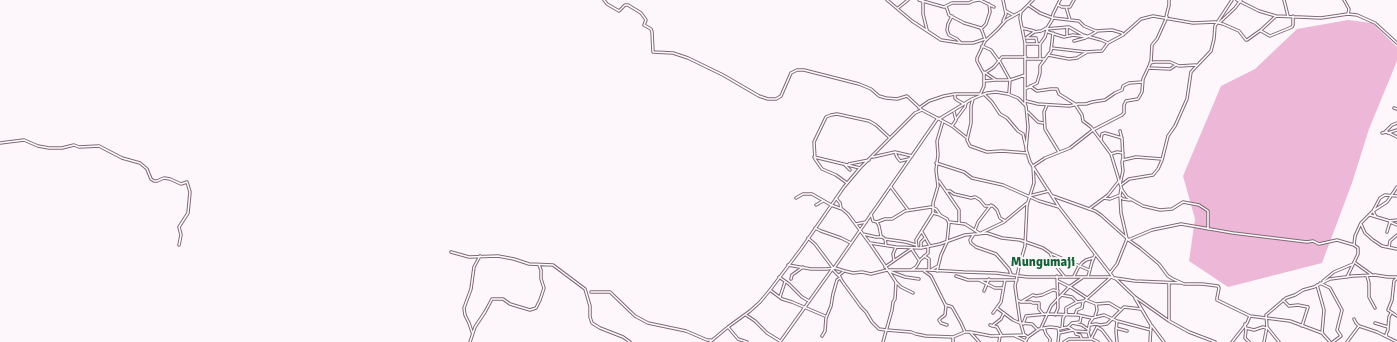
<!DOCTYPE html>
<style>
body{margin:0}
canvas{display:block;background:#fdf7fb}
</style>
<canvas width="1397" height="342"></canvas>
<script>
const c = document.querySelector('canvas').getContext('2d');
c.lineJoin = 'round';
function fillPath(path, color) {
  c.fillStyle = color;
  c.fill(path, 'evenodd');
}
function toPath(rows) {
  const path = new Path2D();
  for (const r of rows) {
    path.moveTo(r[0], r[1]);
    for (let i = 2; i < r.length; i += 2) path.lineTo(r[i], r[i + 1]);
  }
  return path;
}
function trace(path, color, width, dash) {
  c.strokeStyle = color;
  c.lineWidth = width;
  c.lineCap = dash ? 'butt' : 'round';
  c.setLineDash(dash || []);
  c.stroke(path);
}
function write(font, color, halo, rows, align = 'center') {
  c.font = font + ' Signika,sans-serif';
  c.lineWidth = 4;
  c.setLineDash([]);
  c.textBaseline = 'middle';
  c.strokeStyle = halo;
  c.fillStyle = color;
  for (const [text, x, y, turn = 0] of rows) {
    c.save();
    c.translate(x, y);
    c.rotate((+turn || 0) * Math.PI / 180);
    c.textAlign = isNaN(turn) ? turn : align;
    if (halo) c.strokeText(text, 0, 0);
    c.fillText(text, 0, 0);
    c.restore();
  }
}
fillPath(toPath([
 [1348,20,1372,23,1397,47,1397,61,1369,129,1352,183,1322,263,1228,287,1189,261,1195,219,1183,176,1221,86,1255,69,1297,29]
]), '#edb7d7');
const street = toPath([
 [604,0,607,4,619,11,625,5,628,5,641,13,646,20,644,25,651,29,652,32,653,52,673,53,688,58,723,75,759,96,768,99,776,99,781,96,791,73,797,70,804,70,859,84,871,89,879,96,886,98,897,99,907,96,922,110],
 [887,0,912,21,941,40,961,43,973,43,985,39],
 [919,0,944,7,952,3,969,3,973,1,979,0],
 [923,0,923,14,927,30],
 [980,0,994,7],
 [1003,0,1006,14,1003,21],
 [1237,0,1259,11,1276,16,1321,18,1348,14,1357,15,1375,23,1397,43],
 [1284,0,1288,16],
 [1344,0,1349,9,1348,14],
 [1028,5,1040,13,1053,18,1079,21,1084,26,1096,31,1112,30,1122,33,1123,35],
 [1058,5,1062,7,1070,7,1074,0],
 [946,7,947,9,949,15,964,23,981,28,985,39],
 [1066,7,1070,20],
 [898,8,908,0],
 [1006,11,1013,15],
 [1021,12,1020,18,1025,43,1025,105],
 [952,16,948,24,947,30,949,35,957,39,960,42],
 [1166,17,1169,5,1169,0],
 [1219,23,1235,8,1241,0],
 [1022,28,1034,31],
 [1046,28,1048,32,1064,37,1073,35,1087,37],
 [981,29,986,24,990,12,989,4],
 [1046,29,1069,27,1083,35,1101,40,1108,43],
 [1261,31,1270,36,1292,27,1293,25,1293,16],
 [1067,35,1067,27],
 [1026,38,1034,32,1041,31,1047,28,1052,20,1053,14,1060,0],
 [1027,38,1036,38,1037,43],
 [1074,41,1085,38,1096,32],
 [1025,44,1039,44],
 [982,46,991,50,999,61],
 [1051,48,1086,52,1102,51,1108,43,1123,35,1141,19,1153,16,1193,23,1215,22,1223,24,1239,31,1246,40,1247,40,1261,30,1276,16],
 [1048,55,1069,59,1077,58,1087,52],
 [1026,59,1044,59],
 [1040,59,1040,44,1045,37,1047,30],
 [999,60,1010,80,1009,93],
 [1150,63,1154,62,1170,62,1179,66,1196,65],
 [1149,68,1170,69,1176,65],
 [984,72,996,80,1010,80,1025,75],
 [985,73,994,67,1002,57,1026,57],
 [985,81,995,80],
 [1030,86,1037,91,1051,89,1057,89,1059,94,1075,104,1082,115,1083,121,1091,127,1111,154,1122,190,1127,197,1143,206,1160,210,1172,209,1183,202,1199,205,1208,211,1208,229],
 [1025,89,1037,83,1040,73,1040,66,1051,51,1053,33],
 [955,94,955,98,957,100,964,104],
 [984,94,992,102,1000,114,1007,118,1018,131,1023,134,1026,147],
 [980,95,984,86,984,74,977,61,977,58,985,41,997,30,1006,20,1022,11,1033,0],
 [973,99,971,106,971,123,967,140,970,146,987,152,1002,151,1027,153],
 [1026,101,1038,104,1069,106,1078,104,1086,104,1092,102,1105,100,1115,93,1122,90,1123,86,1129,83,1142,82],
 [1047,105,1044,112,1045,129,1059,152],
 [919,108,929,101,944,96,955,94,980,94],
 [1394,108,1397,109],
 [1028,112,1038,122,1043,123],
 [939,119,952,126,967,138],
 [956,119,965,107,966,103],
 [952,126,956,120,954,112],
 [1120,131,1122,139,1123,158,1122,162,1123,171,1120,184],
 [1385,132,1392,125,1397,123],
 [1382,133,1387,132,1397,137],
 [1388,133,1397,130],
 [1101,140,1102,134,1105,133,1122,138],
 [0,143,24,140,38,146,49,148,62,148,74,145,79,147,99,146,122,158,140,163,147,169,151,179,154,181,157,181,164,178,170,179,181,184,187,182,190,192,188,213,179,227,181,235,179,245],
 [895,152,897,157,900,161,909,159],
 [1111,154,1117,152,1123,153],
 [814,157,860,168],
 [873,157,895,152,912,156],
 [1123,160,1136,157,1162,159],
 [936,163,964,172,972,178,1003,185,1039,201,1059,207],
 [849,164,869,160],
 [845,165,850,170],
 [939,181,959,210,959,223],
 [847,183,836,175,822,169,815,159,814,142,826,117,831,115,837,114,869,121,876,125,890,138],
 [1121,185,1129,179,1153,175,1158,169,1162,160,1168,136,1175,126,1187,99,1191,72,1211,51,1214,39,1215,26,1232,0],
 [891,187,908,210],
 [946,191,950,191,954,194,971,198,975,197,980,200,985,206,993,206,997,210,1000,218,1005,221],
 [1029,196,1049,191],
 [1053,196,1095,211,1101,215,1130,241,1140,248,1159,264,1168,276,1173,279,1184,284],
 [1120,197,1123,199,1130,200],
 [796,198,803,194,812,194,831,205,842,209,848,214,871,245,888,270],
 [836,198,840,203,841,208],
 [1104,198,1110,199,1120,195,1121,189],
 [816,205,823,201],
 [1089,209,1108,195,1119,181],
 [933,213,940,215,947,219,949,223,947,242,941,255,937,271],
 [871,214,873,221,877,222,885,219,892,219,905,211,931,207,936,209,941,216],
 [1370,215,1390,221,1397,220],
 [1376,217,1373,211,1380,198,1385,195,1397,196],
 [877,222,879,226,881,236,885,239,886,245],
 [949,222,965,224,979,233],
 [1390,222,1397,225],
 [856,224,866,222],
 [1361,224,1365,233,1373,240,1382,246,1397,249],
 [815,228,821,231,841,238,851,243],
 [975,230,978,222,991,205],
 [922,232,930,246],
 [1387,232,1390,222],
 [863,234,876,237,882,237],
 [974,234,970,240,971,243,976,247,996,254,1009,269,1011,274],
 [979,234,1004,222,1027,203],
 [885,239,906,242,916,245],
 [1128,240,1152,230,1181,224,1233,233,1307,242,1313,241,1319,244,1337,240,1354,245,1358,248,1358,254,1347,277],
 [870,243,896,247,921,248,940,244,965,235,987,233,1002,238,1020,240,1043,248,1050,253,1056,266,1064,276],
 [1354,245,1355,236,1361,223,1373,211,1387,202,1397,187],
 [1389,247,1390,241,1397,235],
 [911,248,919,260],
 [917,248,916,240,933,213,933,203,938,186,936,170,938,155,937,141,943,121],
 [921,248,921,242,925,238],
 [451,252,469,257,498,256,514,259,529,264,553,265,585,289,590,306,590,317,592,323,600,328,623,337,630,342],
 [1052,254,1089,270],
 [924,256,929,259,929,269],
 [894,260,893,254,896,247],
 [1354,262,1372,275],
 [788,265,811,269,826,269,835,268,845,271,853,273,862,272,871,274,887,270,929,270,964,272,996,273,1028,277,1111,277,1116,279,1135,297,1169,321,1189,332,1215,342],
 [885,267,911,249],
 [834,268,938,118],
 [832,269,839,276],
 [888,270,896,282,901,287,913,293],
 [911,270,916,267,920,260,928,253,928,247],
 [931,270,938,266],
 [889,271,905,277,919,279],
 [924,271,931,276,946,306,945,315,941,318,939,320,941,323,947,325],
 [843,272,839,275,842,281,861,307,866,312,872,322,879,329,886,330,911,332,916,334,926,336,953,337,965,332,970,332,991,336,1025,335,1028,337],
 [1110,273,1117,264,1127,239,1121,213,1120,195],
 [956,276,968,280,1017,280],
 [1074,276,1078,268,1082,263,1086,260,1093,258],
 [1367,276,1369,283,1369,297,1375,308],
 [779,277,789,284,802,297,809,301],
 [1088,277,1092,262,1095,255],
 [1115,278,1135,281,1181,283],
 [1397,278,1394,281,1392,300,1388,310,1397,316],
 [791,279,792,275,803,267],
 [979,280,995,288,1003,288],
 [1058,281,1072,288,1087,298],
 [1323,281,1334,272,1353,264],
 [1320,283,1330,288,1342,310,1337,330,1341,336,1333,342],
 [1185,284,1202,284,1218,286,1219,288,1217,298,1217,300,1250,316],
 [1317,285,1324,310,1322,333],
 [770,290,782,299,792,302,825,316],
 [984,291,989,279],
 [591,292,610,292,635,316,648,323,686,331,707,340,711,340],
 [1061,295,1072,297,1077,302,1084,301],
 [780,297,785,282],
 [1135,298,1151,325,1150,342],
 [1017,300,1021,302,1031,302,1033,303,1039,303,1039,309,1043,314],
 [1086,300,1096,304,1109,303,1121,310],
 [1283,300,1289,306,1298,305,1308,307,1302,326],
 [1021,302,1033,295,1036,296,1042,295,1053,290,1058,291],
 [946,305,952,307,961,323,965,332],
 [997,308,1013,320,1020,323,1032,324,1038,330],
 [993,313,1001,302,1005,280],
 [1046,314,1078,315,1092,318,1104,315,1117,321,1151,330],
 [746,315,755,321,767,333,780,341],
 [1055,315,1058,308,1057,276],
 [1066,315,1066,308,1077,302],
 [1075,315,1077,310,1082,308,1083,302,1111,277],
 [1095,316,1097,310,1096,304],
 [1354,319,1356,323,1359,326,1377,332,1397,342],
 [1117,321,1116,331,1117,342],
 [1169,321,1169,283],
 [1072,323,1082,325,1089,330],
 [1375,323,1388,327,1388,330,1386,334,1387,337],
 [1023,324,1026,316,1047,314],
 [1245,324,1246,330,1245,338,1249,342],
 [990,325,997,327,1002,336],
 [1090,325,1096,324,1100,325,1107,324,1124,307,1141,309],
 [992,326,1001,319,1004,313],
 [1152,326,1164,342],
 [728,327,738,339,747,342],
 [1068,327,1075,331,1076,334,1080,335,1082,339,1092,339,1098,342],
 [1097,327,1102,330,1111,342],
 [1267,327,1279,342],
 [1041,328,1051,306,1069,287,1082,278],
 [1044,328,1046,334,1050,339,1050,342],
 [1062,328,1063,318,1065,315],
 [1116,328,1127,331],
 [1246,328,1254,330,1263,327,1266,328],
 [1388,328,1389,317,1391,313],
 [1059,329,1068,327,1072,323,1080,322,1081,316],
 [1075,331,1088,332,1090,339],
 [1088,331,1090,322,1093,318],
 [472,332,469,323,465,315,464,308,471,289,474,267,480,256],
 [970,332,979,342],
 [1059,333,1073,330],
 [1024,335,1020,321,1015,286,1019,267,1025,246,1027,205,1034,183,1033,166,1045,158,1070,148,1093,130,1122,115,1124,113,1124,105,1126,101,1138,99,1142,92,1143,79,1151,62,1152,45,1157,39,1167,17],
 [822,336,825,331,826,318,831,306,833,294,837,280,840,278],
 [1015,336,1026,341],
 [1091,339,1097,327],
 [470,342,475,327,485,312,492,299,503,299,510,304,530,310,536,308,540,300,544,288,541,279,541,270,539,265],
 [710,342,728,327,750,311,760,302,770,290,801,249,844,187,860,168,915,113,922,110,939,119,972,99,987,93,996,92,1008,94,1018,98,1026,106,1028,127,1026,149,1030,162,1059,207,1113,277],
 [780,342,833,268,815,244,808,238],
 [883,342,892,310,893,302,895,299,896,282],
 [953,342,953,337],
 [999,342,1000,336],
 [1025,342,1028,337,1039,329,1050,327,1058,328,1059,333,1058,342],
 [1064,342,1069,339,1082,339],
 [1232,342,1247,323,1250,316,1290,321,1322,333,1330,342],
 [1264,342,1267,327,1266,315,1286,298,1295,295,1303,290,1314,287,1330,279,1353,276,1375,275,1388,277,1397,277],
 [1347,342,1359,326]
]);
trace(street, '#816877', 3.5);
trace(street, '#fff', 1.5);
write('bold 13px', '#126036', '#fdf7fb', [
 ["Mungumaji",1043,263]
]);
</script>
